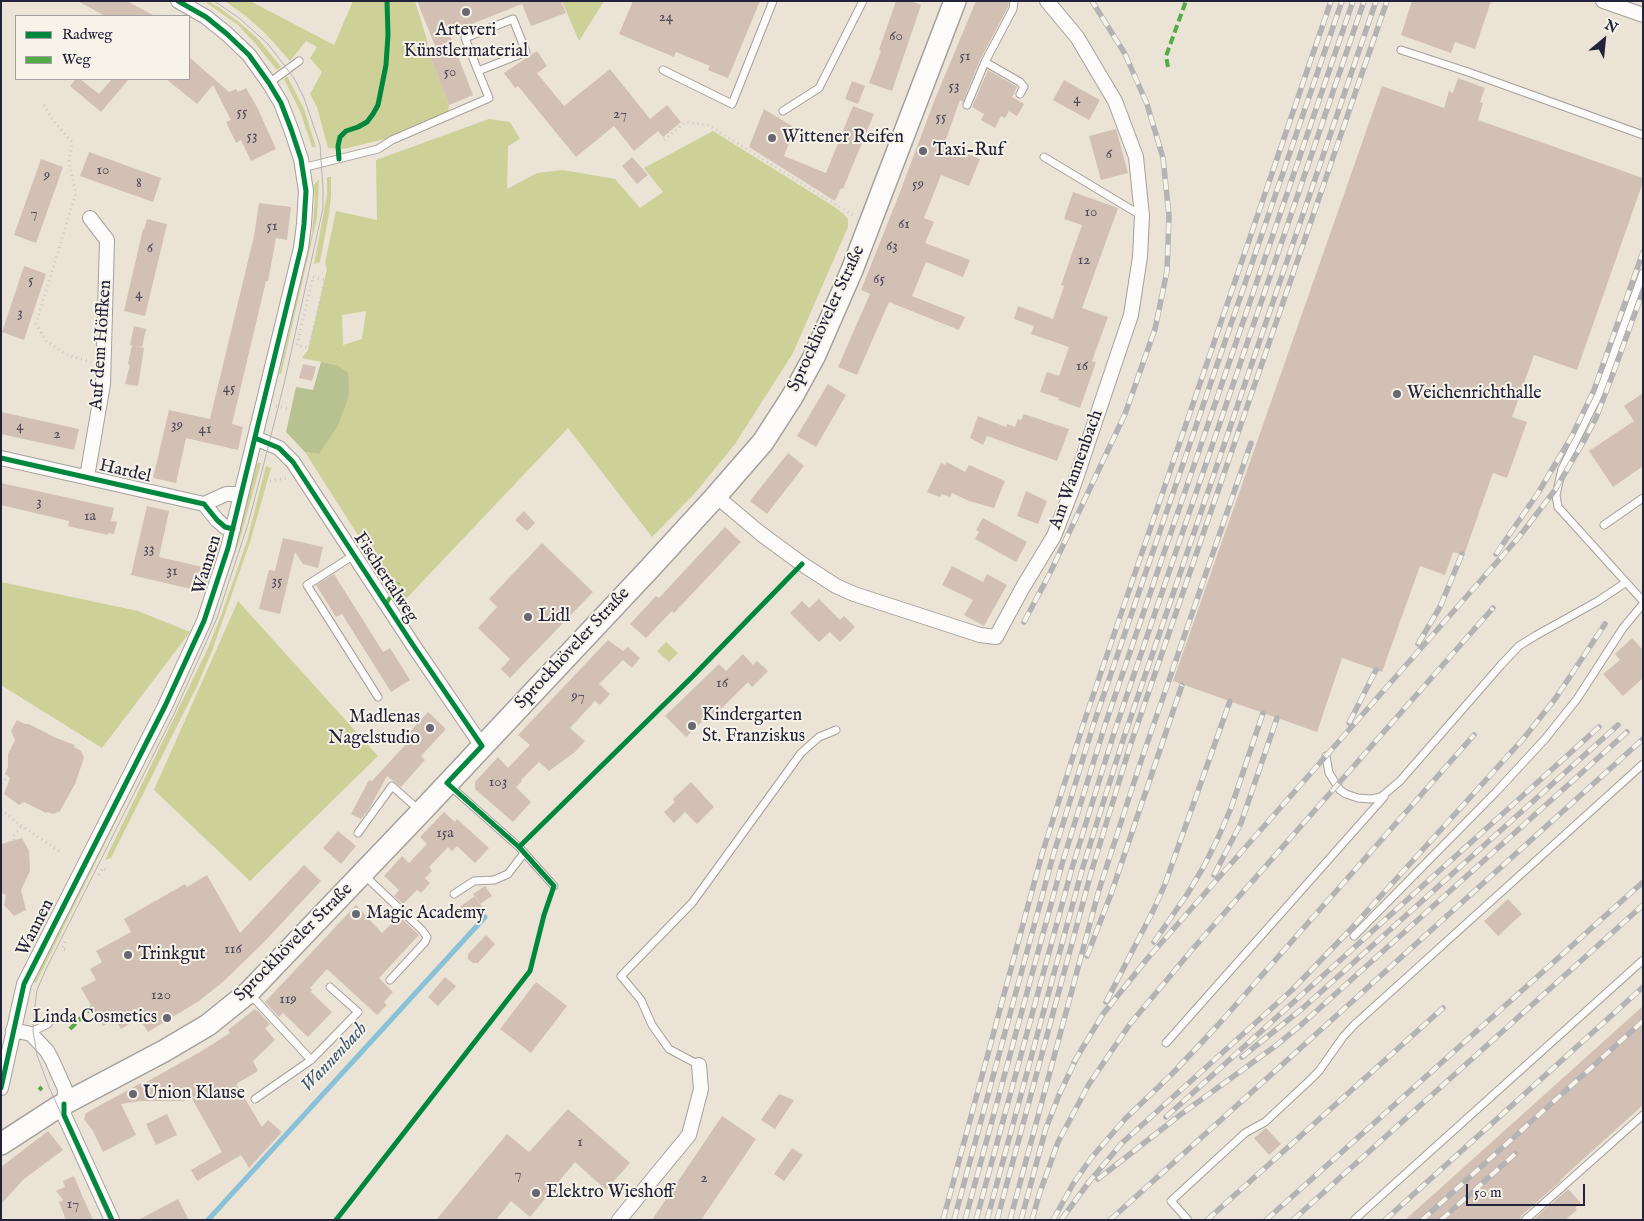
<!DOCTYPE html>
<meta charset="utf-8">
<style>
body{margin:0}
#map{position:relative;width:1644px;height:1221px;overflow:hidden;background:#ebe3d6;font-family:"IM FELL English",serif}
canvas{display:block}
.frame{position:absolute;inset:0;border:2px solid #22223b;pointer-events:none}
.legend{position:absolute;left:15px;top:15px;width:175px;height:65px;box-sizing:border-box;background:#f7f3e8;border:1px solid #a29fa3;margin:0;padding:6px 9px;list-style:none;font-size:15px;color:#22223b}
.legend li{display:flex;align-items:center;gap:10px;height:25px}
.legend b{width:25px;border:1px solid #a29fa3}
.north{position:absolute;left:1579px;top:15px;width:50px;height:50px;-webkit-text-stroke:4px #f7f3e8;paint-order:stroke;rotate:28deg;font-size:14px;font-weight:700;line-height:20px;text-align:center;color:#22223b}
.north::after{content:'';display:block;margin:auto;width:18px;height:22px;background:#22223b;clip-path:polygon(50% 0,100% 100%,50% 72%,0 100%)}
.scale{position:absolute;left:1466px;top:1184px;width:119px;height:22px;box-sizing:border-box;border:2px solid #22223b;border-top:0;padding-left:6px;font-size:15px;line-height:18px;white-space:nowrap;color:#22223b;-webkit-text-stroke:4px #f7f3e8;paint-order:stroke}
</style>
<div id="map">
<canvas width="1644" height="1221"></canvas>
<div class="frame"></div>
<ul class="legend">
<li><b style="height:6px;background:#00873e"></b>Radweg</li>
<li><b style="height:6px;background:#53aa46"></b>Weg</li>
</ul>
<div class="north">N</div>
<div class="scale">50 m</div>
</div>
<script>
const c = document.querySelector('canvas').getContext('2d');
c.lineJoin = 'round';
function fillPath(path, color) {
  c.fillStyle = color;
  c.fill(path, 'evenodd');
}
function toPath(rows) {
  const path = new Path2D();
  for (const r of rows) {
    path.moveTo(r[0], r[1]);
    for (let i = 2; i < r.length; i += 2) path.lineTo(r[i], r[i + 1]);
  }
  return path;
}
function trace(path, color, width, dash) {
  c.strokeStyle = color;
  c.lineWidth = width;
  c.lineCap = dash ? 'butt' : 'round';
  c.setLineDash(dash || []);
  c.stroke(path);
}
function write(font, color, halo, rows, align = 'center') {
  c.font = font + ' "IM FELL English",serif';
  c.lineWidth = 4;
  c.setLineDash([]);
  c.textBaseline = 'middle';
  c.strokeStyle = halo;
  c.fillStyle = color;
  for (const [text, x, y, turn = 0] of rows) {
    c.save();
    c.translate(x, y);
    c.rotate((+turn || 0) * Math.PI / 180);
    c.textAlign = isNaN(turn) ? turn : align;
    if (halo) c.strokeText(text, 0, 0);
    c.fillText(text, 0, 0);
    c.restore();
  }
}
fillPath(toPath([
 [204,1,208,1,220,8,240,23,259,40,281,67,277,70,255,43,238,25],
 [225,1,250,1,334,45,353,1,415,1,427,40,428,51,449,105,448,112,389,138,343,149,328,148,317,107,310,94,322,72,310,58,317,47,306,41,290,61,266,34,247,17],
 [562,1,604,1,579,41],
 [287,76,304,109,316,147,312,147,300,111,284,79],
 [489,119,510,122,520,139,508,146,507,189,537,173,563,170,615,179,640,208,663,192,644,168,713,131,833,206,844,214,848,219,848,227,793,353,735,444,696,492,652,537,568,428,403,602,389,584,305,452,319,454,337,365,302,358,308,350,327,269,325,263,336,211,377,220,376,160],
 [366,311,362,339,343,345,342,315],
 [327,177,331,177,331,196,329,214,320,262,314,264,327,195],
 [319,179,317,218,281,374,279,374,312,233,315,201,314,185],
 [257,463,261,463,240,539,215,611,214,610,237,538],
 [266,466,271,468,250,542,212,651,197,686,111,858,105,860,208,648,222,613,247,541],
 [1,582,138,611,190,632,102,748,1,685],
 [238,601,378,756,250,881,154,790],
 [666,642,678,653,669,662,657,651],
 [184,680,186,680,36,983,33,982]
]), '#cdd097');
fillPath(toPath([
 [321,362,337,365,348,373,349,389,348,398,338,425,319,454,305,452,286,432,296,387,313,390]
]), '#b8c291');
trace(toPath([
 [208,1220,485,917]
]), '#88c1d8', 5);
fillPath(toPath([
 [78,1,127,1,155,16,105,16],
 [417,1,561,1,566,13,531,26,522,4,449,33,473,95,449,105,428,51,436,48],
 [633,1,760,1,728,78,708,70,710,66,676,52,674,57,619,34],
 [896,1,911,1,921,5,892,91,869,83,881,51,879,50],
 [976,1,1009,1,1008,7,980,60,963,102,960,100,946,139,947,140,944,148,966,158,968,154,980,159,969,186,941,175,924,218,934,222,925,243,970,260,963,277,926,262,912,296,965,317,959,330,889,302,857,375,838,367,870,294,861,290,900,192,935,99],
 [1412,1,1491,1,1475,49,1455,42,1451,53,1401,35],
 [537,51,547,66,537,73,564,106,610,69,650,119,667,105,681,122,663,137,658,131,634,151,614,126,576,157,518,86,515,88,504,73],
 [189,57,229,92,236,89,238,92,246,88,257,107,276,149,251,161,241,140,236,143,226,122,231,120,213,85,197,104,166,79,189,79],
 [988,70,1016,86,1017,87,1012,97,1024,104,1017,116,1009,111,1005,118,1001,116,995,128,981,120,984,114,972,107],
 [1458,78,1485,88,1480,102,1483,103,1478,120,1643,178,1643,182,1577,370,1534,355,1512,417,1527,422,1507,478,1493,473,1464,555,1453,552,1445,575,1420,566,1382,672,1342,658,1317,732,1173,681,1382,86,1444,108,1449,91,1453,93],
 [76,79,80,79,99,94,112,79,129,79,101,112,70,86],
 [1064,80,1100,100,1089,120,1053,100],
 [852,81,865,86,858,104,845,99],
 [853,106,874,114,843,189,841,188,835,201,749,147,764,109,795,128,784,156,826,173],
 [1116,129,1128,173,1101,180,1089,136],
 [89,152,161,178,153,202,80,176],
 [632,157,648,175,637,184,622,166],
 [41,159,63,167,36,243,14,235],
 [1073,192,1118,208,1082,308,1108,317,1092,361,1096,362,1080,408,1058,400,1059,398,1040,392,1047,372,1059,376,1069,347,1031,334,1034,326,1014,319,1018,306,1053,319,1064,286,1061,285,1082,225,1064,219],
 [259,203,291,207,287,240,276,238,268,281,266,281,232,424,243,427,238,450,186,438,176,483,153,478,169,410,210,419,254,236],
 [147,219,167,224,145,316,124,311,143,229,144,230],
 [24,266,46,274,24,340,2,332],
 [134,326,146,329,142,347,136,346,144,348,138,386,125,384,130,365,128,364,132,345,130,345],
 [303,364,316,367,312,381,299,378],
 [828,384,846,395,816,447,797,436],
 [1643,393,1643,466,1613,487,1589,451,1634,421,1624,406],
 [1,412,79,429,74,450,1,434],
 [1024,414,1069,429,1057,461,987,436,983,445,970,438,978,416,1006,427,1007,424,1015,427,1018,419,1021,420],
 [788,453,804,466,767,514,750,501],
 [947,462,965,472,969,465,1005,481,994,508,969,501,952,493,950,497,942,494,940,497,927,492,941,463,945,465],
 [1,483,114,508,111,521,117,522,114,534,108,533,108,535,68,526,69,521,1,505],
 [1026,491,1047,501,1038,524,1017,516],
 [147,506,169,511,159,557,211,569,204,592,131,575],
 [524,511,535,523,527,531,515,520],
 [983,518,1027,542,1016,562,975,539,979,532,976,530],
 [725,527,741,542,674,613,672,611,646,638,630,624,656,596,659,598],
 [283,538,323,547,318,568,303,564,295,552,280,614,259,609,269,570,275,571],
 [542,543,593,592,510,678,501,669,510,659,478,628,497,607,489,599],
 [952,566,983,582,987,574,1007,585,984,626,964,615,973,600,942,585],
 [334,574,383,652,390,648,410,680,391,692,342,614,336,617,316,585],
 [819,599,840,620,844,616,855,627,840,642,830,632,819,642,790,613,802,601,809,608],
 [1632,638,1643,650,1643,678,1623,696,1603,674,1620,660,1615,654],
 [608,640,623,651,628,647,640,658,632,668,623,660,599,684,610,694,600,705,595,701,570,728,585,741,575,752,549,771,539,762,521,780,522,781,516,787,531,802,513,822,475,789,475,782,498,757,508,768,530,745,518,735],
 [743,654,753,665,757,661,768,671,752,687,748,682,713,717,710,714,686,737,665,716,719,664,726,671],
 [428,712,446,729,421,756,425,760,401,787,387,776,369,809,361,819,351,814,369,780,372,781,407,743,403,739],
 [17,720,25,724,29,724,56,738,75,745,74,747,81,751,84,758,75,784,60,811,53,814,47,812,46,813,24,802,19,805,4,794,10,778,5,774,8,767,8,754,15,740,11,731],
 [691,782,714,807,697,824,685,812,674,823,664,812,675,802,673,799],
 [444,812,455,822,457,819,489,848,475,863,457,846,452,851,448,847,429,867,432,871,425,878,430,883,421,893,417,890,403,904,394,896,399,890,384,876,402,856,409,863,427,844,420,837],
 [338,831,356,846,341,864,323,848],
 [22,838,29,851,30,871,21,890,26,910,14,916,4,905,6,895,1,893,1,844],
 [304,865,321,881,265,941,224,981,199,1001,148,1032,139,1018,121,1029,115,1019,103,1026,81,988,96,980,90,969,102,962,96,951,131,932,124,919,185,884,187,887,207,875,240,933],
 [485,886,492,896,480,904,473,894],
 [475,896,483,908,465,920,457,909],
 [1508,899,1522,914,1498,936,1484,921],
 [356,905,382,933,399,916,419,935,379,978,393,992,384,1002,387,1005,377,1015,327,969,310,988,312,990,311,992,332,1012,308,1037,283,1013,279,1017,265,1002],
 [486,935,495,944,478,963,473,963,468,959,468,954],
 [445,977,456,986,438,1006,428,997],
 [536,982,567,1006,531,1053,500,1029],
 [1643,1006,1643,1105,1560,1180,1561,1181,1521,1216,1520,1220,1405,1220],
 [255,1009,256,1011,257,1010,270,1024,265,1028,275,1040,253,1061,258,1071,236,1084,262,1127,268,1120,282,1132,249,1168,241,1155,197,1181,191,1170,222,1152,191,1097,184,1101,140,1101,121,1104,136,1135,103,1152,93,1131,84,1119,86,1113,141,1083,141,1085,200,1052,230,1033,228,1030],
 [779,1094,794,1100,775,1129,761,1120],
 [568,1109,630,1163,606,1190,575,1162,530,1217,511,1201,496,1220,436,1220,507,1134,529,1152],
 [167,1114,177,1135,156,1145,146,1124],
 [722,1116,756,1139,701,1220,652,1220],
 [1266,1128,1281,1144,1269,1155,1254,1138],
 [48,1131,63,1150,24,1179,1,1204,1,1167],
 [792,1148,803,1155,784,1181,774,1174],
 [74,1176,81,1193,93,1220,66,1220,59,1202,63,1200,56,1191,65,1187,63,1181],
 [1568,1189,1581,1203,1575,1208,1577,1210,1565,1220,1533,1220],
 [178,1199,189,1220,138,1220]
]), '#d3c0b4');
const lane = toPath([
 [1401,50,1468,72,1643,135],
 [985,62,1020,82,1024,87,1020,94],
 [663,70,732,104,773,1],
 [269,83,299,61],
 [967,105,985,62,1013,9,1014,1],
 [783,111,819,88,863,1],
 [1044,157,1142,216],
 [302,168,378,149,392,140,489,98,478,71,526,52,513,19,465,38,478,71],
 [1643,273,1599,394,1562,469,1556,495,1558,507,1643,601],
 [1604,525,1643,498],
 [354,555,307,585,378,697],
 [1326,756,1329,773,1340,790,1346,794,1358,798,1371,799,1381,797,1400,781,1501,665,1519,646,1535,636,1598,601,1625,583],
 [449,785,519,847,554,886],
 [358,833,392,786,419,810],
 [364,875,422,930,427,937,425,942,390,980],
 [454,894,474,881,494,880,508,874,524,853],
 [1354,936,1496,792,1545,739,1577,699,1623,628,1643,604],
 [250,994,311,1060,255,1099],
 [31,1034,33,1031,48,1024],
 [1166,1043,1384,797],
 [311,1060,358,1012,330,987],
 [699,1065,669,1049,652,1025,641,1000,621,976,692,903,801,753,819,737,836,730],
 [1188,1220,1171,1201,1245,1133,1265,1122,1309,1081,1319,1071,1343,1037,1354,1025,1643,764],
 [1354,1220,1643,960],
 [1525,1220,1643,1115]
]);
const street = toPath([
 [1603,1,1643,15],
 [255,438,279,448,293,462,413,645,482,746],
 [1,458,204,504,226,494,241,494],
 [87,477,103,384,107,240,90,218],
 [716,496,760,533,802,564,836,586,854,594,980,635,996,637,1023,587,1054,536,1073,487,1131,315,1140,257,1142,216,1136,157,1115,101,1077,37,1047,1],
 [204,504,217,520,225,527,233,529],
 [13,1030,31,1034,47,1051,52,1060,65,1089,64,1115,112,1220],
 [1,1088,24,984,165,706,204,621,228,548,301,248,304,224,306,191,301,159,291,129,281,103,269,83,249,55,227,34,206,17,178,1],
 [619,1220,689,1135,701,1089,699,1065]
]);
const primary = toPath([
 [1,1144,58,1107,164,1051,208,1025,249,992,421,812,651,567,716,496,763,442,792,397,814,357,852,270,955,1]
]);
trace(lane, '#a5a09b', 9);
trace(street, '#a5a09b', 16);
trace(primary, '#a5a09b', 24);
trace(toPath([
 [44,105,53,120,72,142,69,163,76,193,36,324,47,342,67,355,91,362],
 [664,140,686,122,708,125,854,216],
 [313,277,325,280,309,348,297,345,313,277],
 [276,406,288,409],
 [270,481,287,478],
 [1,783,8,777],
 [1,810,22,826,59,851],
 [14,840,13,836,22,826],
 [99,875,103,868,106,870],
 [65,950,62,949,67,938]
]), '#cac8c7', 3, [1, 4]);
trace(lane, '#fcfbf9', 7);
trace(street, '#fcfbf9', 14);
trace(primary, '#fcfbf9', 21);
trace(toPath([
 [109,1220,49,1087,37,1055,33,1031,33,1021,37,990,46,969,174,714,217,618,248,524,263,467,284,384,323,208,323,188,320,145,304,98,294,78,268,44,239,18,214,1]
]), '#b4b3b4', 1);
const rail = toPath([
 [1496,554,1538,493,1572,436,1594,390,1643,252],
 [1024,622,1050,573,1125,414,1155,329,1167,271,1169,216,1163,158,1147,104,1125,54,1092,1],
 [1418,644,1440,607,1462,554],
 [1349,723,1376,670],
 [1214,875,1241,823,1277,718],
 [1154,942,1188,893,1204,866,1218,838,1231,808,1263,713],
 [1087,956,1111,894,1182,685],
 [1106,1002,1154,909,1165,884,1230,701],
 [1242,1057,1303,1008,1618,725],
 [1074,1062,1103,1014,1147,959,1519,537,1555,490,1585,439,1596,418,1614,371,1643,291],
 [1166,1117,1599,727],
 [1098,1179,1180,1115,1274,1047,1302,1024,1627,732],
 [943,1220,1042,854,1084,722,1331,1],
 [954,1220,1053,856,1094,723,1342,1],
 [965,1220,1062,864,1105,725,1353,1],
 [976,1220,1072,868,1114,733,1364,1],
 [987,1220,1082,870,1123,740,1376,1],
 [997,1220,1091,873,1130,746,1387,1],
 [1010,1220,1099,890,1140,764,1251,443],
 [1021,1220,1046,1128,1059,1095,1077,1057],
 [1032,1220,1039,1195,1058,1142,1089,1084,1130,1024,1191,951,1493,608],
 [1053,1220,1073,1184,1092,1157,1125,1119,1173,1073,1218,1025,1474,735],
 [1061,1220,1089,1182,1122,1143,1292,990,1349,931,1524,738,1555,699,1605,624],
 [1110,1220,1643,739],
 [1207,1220,1443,1008],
 [1266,1220,1643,882],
 [1293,1220,1643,905],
 [1385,1220,1643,987],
 [1422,1220,1643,1021],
 [1441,1220,1515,1154]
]);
trace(rail, '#b4b3b4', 5.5);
trace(rail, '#f7f3e8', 4, [11]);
trace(toPath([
 [1168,67,1166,56,1186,1],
 [386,604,399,583],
 [70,1029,92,1007],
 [39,1087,42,1090]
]), '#53aa46', 4, [8, 4]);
trace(toPath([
 [339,159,338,146,340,137,346,131,358,127,367,122,373,114,378,105,386,65,388,35,387,1],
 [255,438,279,448,293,462,413,645,482,746,447,783,519,847,554,886,544,915,530,971,336,1220],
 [1,458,204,504,217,520,225,527,233,529],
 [519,847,692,677,802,564],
 [1,1088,24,984,165,706,204,621,228,548,301,248,304,224,306,191,301,159,291,129,281,103,269,83,249,55,227,34,206,17,178,1],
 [64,1104,64,1115,112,1220]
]), '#00873e', 5);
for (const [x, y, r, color] of [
 [466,12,5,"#686671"],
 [772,138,5,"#686671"],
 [923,151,5,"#686671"],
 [1397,394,5,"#686671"],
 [528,617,5,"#686671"],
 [692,726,5,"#686671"],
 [430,728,5,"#686671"],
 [356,914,5,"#686671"],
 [128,955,5,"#686671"],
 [167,1018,5,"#686671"],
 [133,1094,5,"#686671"],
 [536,1193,5,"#686671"]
]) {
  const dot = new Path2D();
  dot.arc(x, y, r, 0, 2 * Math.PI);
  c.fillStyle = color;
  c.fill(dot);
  trace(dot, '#f7f3e8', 2);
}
write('15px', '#4e4a59', null, [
 ["24",666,18],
 ["60",896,37],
 ["51",965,57],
 ["50",450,73],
 ["53",954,87],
 ["4",1077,100],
 ["55",242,113],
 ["27",620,115],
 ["55",941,118],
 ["53",252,137],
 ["6",1109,155],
 ["10",103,171],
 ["9",47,176],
 ["8",139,184],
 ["59",918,185],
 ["10",1091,213],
 ["7",34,214],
 ["61",904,225],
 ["51",272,227],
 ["63",892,247],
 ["6",150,249],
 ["12",1084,261],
 ["65",879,280],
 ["5",31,281],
 ["4",139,295],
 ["3",20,314],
 ["16",1082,367],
 ["45",229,389],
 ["39",177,426],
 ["4",20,427],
 ["41",205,430],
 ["2",57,435],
 ["3",39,503],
 ["1a",90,517],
 ["33",149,550],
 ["31",172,572],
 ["35",277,582],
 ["16",722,684],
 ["97",578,697],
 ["103",498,783],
 ["15a",445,834],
 ["116",233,950],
 ["120",161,996],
 ["119",288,1000],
 ["1",580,1143],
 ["7",518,1175],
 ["2",704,1179],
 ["17",73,1205]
]);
write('18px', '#22223b', '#f7f3e8', [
 ["Arteveri",466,31,"center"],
 ["Künstlermaterial",466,52,"center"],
 ["Wittener Reifen",782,138],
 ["Taxi-Ruf",933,151],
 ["Weichenrichthalle",1407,394],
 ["Lidl",538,617],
 ["Kindergarten",702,716],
 ["St. Franziskus",702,737],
 ["Madlenas",420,718,"right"],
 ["Nagelstudio",420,739,"right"],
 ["Magic Academy",366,914],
 ["Trinkgut",138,955],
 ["Linda Cosmetics",157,1018,"right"],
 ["Union Klause",143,1094],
 ["Elektro Wieshoff",546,1193]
], 'left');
write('18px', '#22223b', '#f7f3e8', [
 ["Sprockhöveler Straße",827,319,-65],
 ["Auf dem Höffken",102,345,-86],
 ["Am Wannenbach",1077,470,-70],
 ["Hardel",125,472,13],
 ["Wannen",208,565,-73],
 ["Fischertalweg",385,578,57],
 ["Sprockhöveler Straße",573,649,-47],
 ["Wannen",36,928,-63],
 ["Sprockhöveler Straße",294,943,-45]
]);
write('italic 19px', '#375472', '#f7f3e8', [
 ["Wannenbach",335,1058,-47]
]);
</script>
